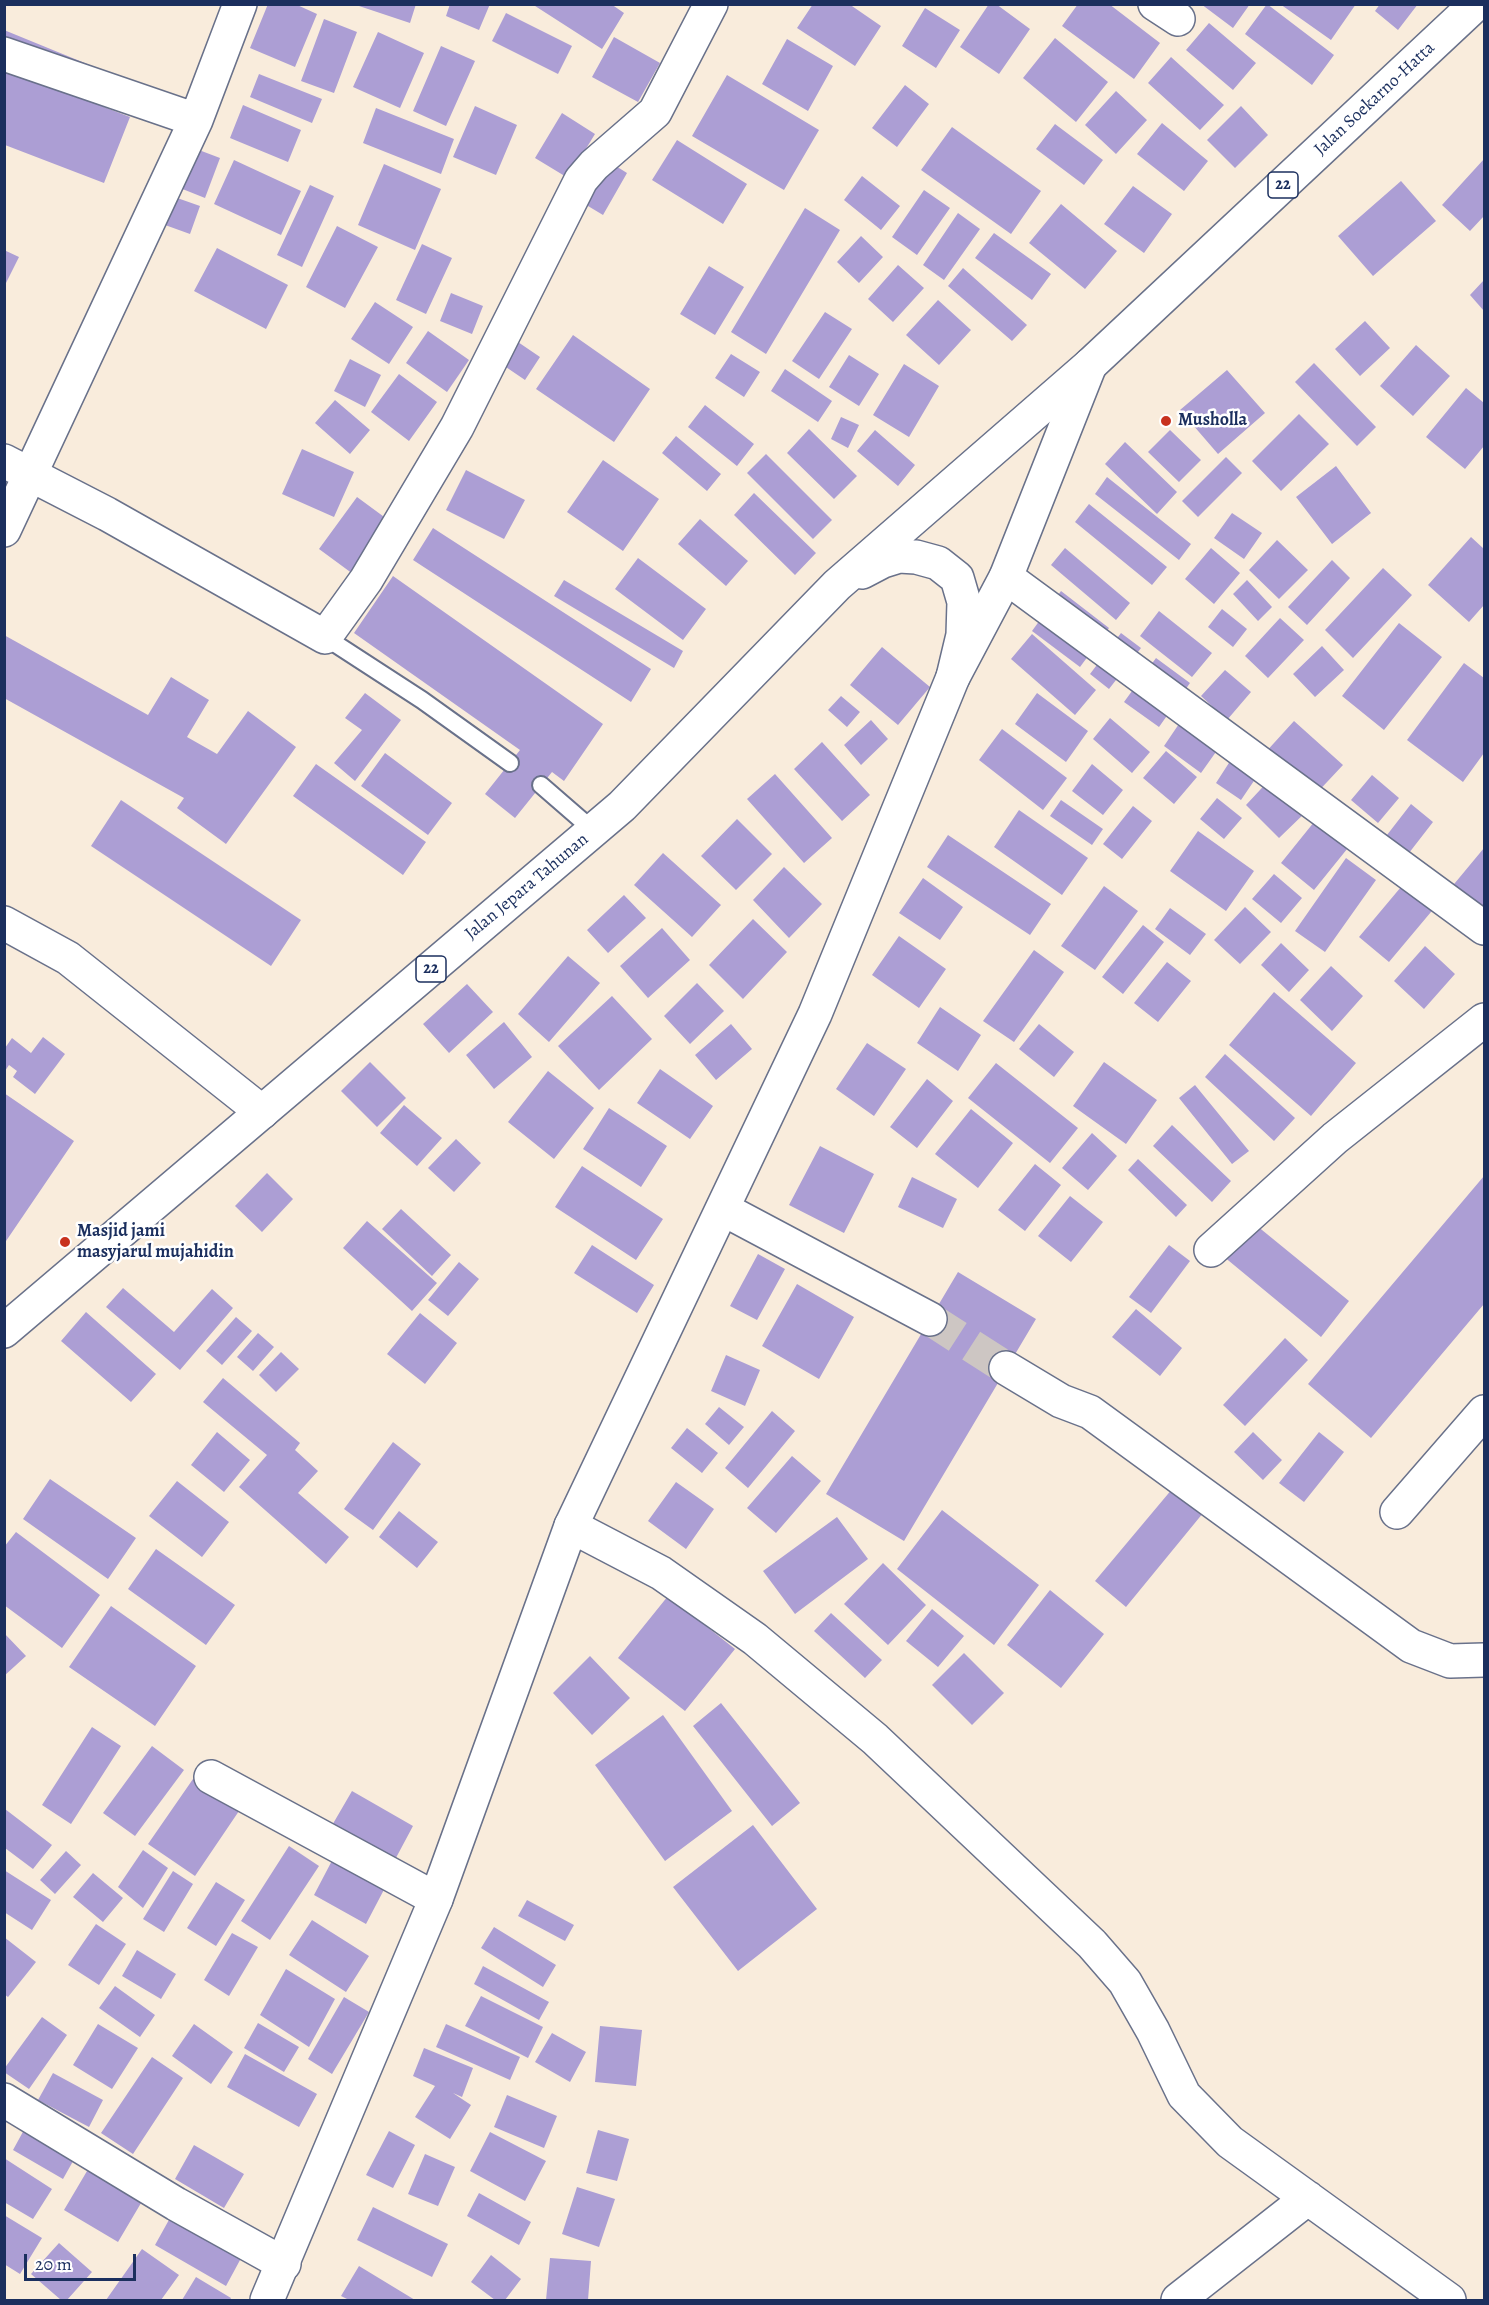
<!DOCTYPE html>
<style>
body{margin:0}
#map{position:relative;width:1489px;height:2305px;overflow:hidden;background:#f9ecdc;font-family:Alegreya,serif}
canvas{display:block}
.frame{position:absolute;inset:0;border:6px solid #1b2f5e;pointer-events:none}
.scale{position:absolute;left:24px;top:2254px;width:112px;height:27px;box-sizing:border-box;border:3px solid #1b2f5e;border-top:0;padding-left:8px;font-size:18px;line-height:21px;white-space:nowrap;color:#1b2f5e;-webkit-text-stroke:4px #fff;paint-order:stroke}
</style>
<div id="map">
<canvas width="1489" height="2305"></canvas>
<div class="frame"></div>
<div class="scale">20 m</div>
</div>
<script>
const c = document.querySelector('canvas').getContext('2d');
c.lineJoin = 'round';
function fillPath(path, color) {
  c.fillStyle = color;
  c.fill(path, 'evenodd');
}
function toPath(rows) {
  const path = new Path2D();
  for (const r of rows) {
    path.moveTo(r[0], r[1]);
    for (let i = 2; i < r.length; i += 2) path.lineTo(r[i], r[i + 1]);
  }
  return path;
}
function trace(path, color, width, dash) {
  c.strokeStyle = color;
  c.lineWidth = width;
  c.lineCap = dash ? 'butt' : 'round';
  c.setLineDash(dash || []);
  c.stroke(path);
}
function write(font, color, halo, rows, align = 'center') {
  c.font = font + ' Alegreya,serif';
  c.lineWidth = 5;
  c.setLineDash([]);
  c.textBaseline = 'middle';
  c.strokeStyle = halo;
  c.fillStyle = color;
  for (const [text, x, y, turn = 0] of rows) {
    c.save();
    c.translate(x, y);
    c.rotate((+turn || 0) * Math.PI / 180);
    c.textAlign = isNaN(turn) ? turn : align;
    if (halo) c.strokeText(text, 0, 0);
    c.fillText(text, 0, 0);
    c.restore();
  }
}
fillPath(toPath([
 [268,4,295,4,317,14,295,67,250,48],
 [353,4,416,4,410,23],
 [450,4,490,4,479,30,446,16],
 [532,4,611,4,624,13,602,49],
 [813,4,849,4,881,26,855,66,797,28],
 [989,4,996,4,1030,29,999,74,960,47],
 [1078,4,1109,4,1160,43,1134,79,1062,26],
 [1201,4,1250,4,1233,28],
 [1267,4,1334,55,1312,85,1245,34],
 [1280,4,1356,4,1331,40],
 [1380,4,1418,4,1398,30,1375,11],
 [925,8,960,30,936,68,902,46],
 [506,13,572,46,558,74,492,41],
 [324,19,357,32,334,93,301,81],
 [1209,23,1256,63,1233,90,1186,50],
 [4,30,92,66,87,80,4,46],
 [378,32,424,53,400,108,353,87],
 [614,37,660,63,638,102,592,77],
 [1055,38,1108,82,1076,122,1023,78],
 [787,39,833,66,808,111,762,84],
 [441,46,475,61,446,126,413,111],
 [1171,57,1224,105,1200,130,1148,83],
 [5,69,130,117,104,183,5,145],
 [259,74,322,99,312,123,250,97],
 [727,75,819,130,784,190,692,136],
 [905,85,929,104,897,147,872,128],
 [1116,91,1147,120,1116,154,1085,125],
 [243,105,301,130,288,162,230,138],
 [475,106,517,125,496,175,453,157],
 [1241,106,1268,135,1235,168,1207,140],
 [376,108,454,139,441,174,363,143],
 [562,113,595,134,568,178,535,158],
 [1162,123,1208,161,1184,191,1137,154],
 [1055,124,1103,160,1084,185,1036,149],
 [952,127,1041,191,1011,234,921,170],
 [677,140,747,184,723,224,652,180],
 [191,147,220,158,205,198,175,186],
 [603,158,627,173,603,215,578,200],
 [1484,159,1484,216,1470,231,1442,205],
 [234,160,301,191,281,235,214,204],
 [384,164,441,189,415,250,358,225],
 [862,176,900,206,881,230,844,200],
 [1401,181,1436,221,1373,276,1338,236],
 [310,185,334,196,302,267,277,255],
 [1133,186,1172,214,1144,253,1104,224],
 [924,190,950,208,917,255,892,237],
 [163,193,200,206,190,234,154,221],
 [1061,204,1117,251,1085,289,1029,243],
 [805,208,840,230,766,354,731,332],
 [958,213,980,229,944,280,923,265],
 [337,226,378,247,345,308,306,287],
 [994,233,1051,274,1032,300,975,258],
 [861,236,883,257,859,283,837,262],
 [422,244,452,258,426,314,396,300],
 [217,248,288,285,266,329,194,291],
 [4,250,19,257,4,287],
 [898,265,924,288,893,322,868,299],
 [709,266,744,287,715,335,680,314],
 [963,268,1027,325,1012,341,948,286],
 [1484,280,1484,311,1470,295],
 [451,293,483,306,472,334,440,321],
 [938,300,971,330,939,365,906,335],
 [375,302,413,327,389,364,351,339],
 [825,312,852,329,819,379,792,361],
 [1365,321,1390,348,1360,376,1335,349],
 [428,331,469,360,447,392,406,363],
 [573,335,650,389,614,442,536,389],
 [515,340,540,357,525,380,500,363],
 [1416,345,1450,376,1413,416,1380,386],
 [731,354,760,372,744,397,715,378],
 [849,355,879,374,859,406,829,387],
 [350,359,381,375,365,407,334,391],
 [1314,363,1376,427,1357,446,1295,382],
 [904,364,939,386,909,437,873,415],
 [785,369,832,401,818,422,771,391],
 [1227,370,1265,413,1218,454,1180,410],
 [399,374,437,402,409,441,371,412],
 [1466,388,1484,403,1484,446,1465,469,1426,437],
 [335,400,370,430,350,454,315,423],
 [705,405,754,444,737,466,688,427],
 [1299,414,1329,444,1281,491,1252,461],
 [841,417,859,425,848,448,831,439],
 [809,429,857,476,834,499,787,453],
 [875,430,915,465,898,486,857,451],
 [1170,430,1201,460,1179,482,1148,452],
 [676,436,721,474,707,491,662,453],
 [1125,442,1177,492,1157,514,1105,464],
 [302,449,354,472,334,517,282,494],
 [766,454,832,520,813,539,747,473],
 [1226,457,1242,473,1198,517,1182,501],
 [603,460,659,499,623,551,567,512],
 [1336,466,1371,513,1332,544,1296,497],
 [466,470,525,500,504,539,446,510],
 [1107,477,1191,544,1179,560,1095,494],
 [754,493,816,553,795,575,734,515],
 [357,497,391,522,353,574,319,549],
 [1089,504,1167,567,1152,585,1075,522],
 [1232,513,1262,533,1244,559,1214,538],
 [700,519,748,561,726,586,678,544],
 [433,528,651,669,631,702,413,560],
 [1471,537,1484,549,1484,605,1469,622,1428,585],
 [1277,540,1308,570,1279,599,1249,570],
 [1065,548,1130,603,1116,620,1051,565],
 [1211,548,1240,573,1214,604,1185,579],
 [638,558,706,609,683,640,615,589],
 [1332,560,1350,578,1307,625,1288,607],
 [1383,568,1412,595,1353,658,1325,630],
 [393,576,603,724,564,781,552,772,515,818,485,794,520,750,354,633],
 [564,580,683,651,674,668,554,596],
 [1247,580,1272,607,1258,621,1233,594],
 [1061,591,1109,628,1080,667,1032,631],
 [1222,609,1247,629,1233,647,1208,627],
 [1159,611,1212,653,1192,677,1140,636],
 [1280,618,1304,640,1268,678,1245,656],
 [1399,623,1442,657,1384,730,1342,696],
 [1121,633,1141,648,1109,689,1090,674],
 [1032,634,1096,690,1075,715,1011,659],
 [4,635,148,715,171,677,209,700,187,737,217,754,248,711,296,747,226,844,177,808,184,798,4,698],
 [1322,646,1344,670,1315,697,1293,674],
 [882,647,930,687,898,725,850,685],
 [1156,658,1190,683,1159,727,1124,702],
 [1464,663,1484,678,1484,753,1463,782,1407,740],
 [1225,670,1251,692,1227,720,1201,696],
 [365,693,401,720,355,781,334,763,362,730,345,718],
 [1037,693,1088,731,1066,762,1015,724],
 [841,696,860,712,847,727,828,710],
 [1185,715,1223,742,1201,773,1164,746],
 [1110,718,1150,752,1132,773,1093,739],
 [871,720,888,739,861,765,844,745],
 [1294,721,1343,765,1312,798,1264,754],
 [1002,729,1067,778,1043,810,979,760],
 [822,742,870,795,842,821,794,769],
 [1166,751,1197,777,1174,804,1143,778],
 [1236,752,1262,769,1241,800,1216,783],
 [385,753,452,803,428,835,361,786],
 [316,764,426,842,403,875,293,796],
 [1092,764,1123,790,1103,815,1072,791],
 [775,774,832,838,804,863,747,799],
 [1372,775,1399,798,1378,823,1351,800],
 [1273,776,1308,810,1279,838,1246,805],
 [1217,798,1242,818,1224,839,1200,819],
 [121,800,301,920,271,966,91,846],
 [1061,800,1103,829,1092,845,1050,816],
 [1331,801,1364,828,1314,890,1281,863],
 [1411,804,1433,822,1402,862,1380,844],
 [1133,806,1152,821,1122,859,1103,844],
 [1019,810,1088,858,1062,895,994,847],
 [737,819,772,854,736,890,701,856],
 [1198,831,1254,871,1226,911,1170,871],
 [948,835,1051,904,1030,935,927,867],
 [1484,848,1484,918,1445,895],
 [663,853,721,905,692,937,634,885],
 [1346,858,1376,880,1325,952,1295,931],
 [784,867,822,904,789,938,753,900],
 [1274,874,1302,898,1281,923,1252,899],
 [923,878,963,907,940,940,899,913],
 [1406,881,1436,906,1389,962,1359,937],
 [1104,886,1138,911,1095,970,1061,946],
 [624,895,646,918,608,953,587,930],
 [1245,907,1271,932,1240,964,1214,940],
 [1170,908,1206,934,1190,955,1155,929],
 [753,919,787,952,743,999,709,965],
 [1143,925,1164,942,1123,994,1102,977],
 [662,928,690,960,648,998,620,966],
 [899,936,946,969,919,1008,872,975],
 [1281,943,1309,970,1289,992,1261,965],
 [1425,946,1455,974,1424,1009,1394,981],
 [1034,950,1064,972,1014,1042,983,1021],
 [568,956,600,983,549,1042,518,1014],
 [1167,962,1191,981,1158,1022,1134,1003],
 [1331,966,1363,996,1332,1031,1300,1000],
 [697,983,724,1011,690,1044,664,1016],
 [467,984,493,1012,449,1053,423,1024],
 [1274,992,1356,1063,1311,1116,1229,1045],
 [612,996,652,1039,599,1090,558,1046],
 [940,1007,981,1035,958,1071,917,1043],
 [504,1022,532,1057,494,1089,466,1055],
 [731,1024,752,1049,716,1080,695,1055],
 [1039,1024,1074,1052,1054,1077,1019,1049],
 [43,1037,65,1054,35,1094,13,1077,17,1071,9,1065,5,1071,5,1048,12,1038,31,1053],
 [867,1043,906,1069,874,1116,836,1089],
 [1225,1054,1295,1118,1274,1141,1205,1077],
 [370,1062,406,1098,377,1127,341,1091],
 [1104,1062,1157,1100,1126,1144,1073,1106],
 [996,1063,1078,1128,1050,1163,968,1098],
 [660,1069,713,1106,690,1139,637,1103],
 [548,1071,594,1108,554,1159,508,1122],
 [927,1079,953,1101,917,1148,890,1127],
 [1195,1085,1249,1151,1232,1164,1179,1098],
 [4,1093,74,1141,4,1244],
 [404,1105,442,1138,417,1166,380,1133],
 [609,1108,667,1146,641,1187,583,1149],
 [971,1109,1013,1143,978,1188,935,1154],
 [1172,1125,1231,1181,1212,1202,1153,1146],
 [1092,1133,1117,1156,1088,1190,1062,1168],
 [456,1139,481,1163,454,1192,428,1168],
 [820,1146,874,1174,844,1233,789,1205],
 [1138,1159,1187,1205,1176,1217,1128,1170],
 [1035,1164,1061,1185,1025,1231,998,1210],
 [582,1166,663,1219,636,1260,555,1207],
 [267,1173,293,1199,262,1232,235,1206],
 [1484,1176,1484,1304,1371,1438,1308,1384],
 [912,1177,957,1199,943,1228,898,1207],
 [1070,1196,1103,1222,1071,1262,1038,1236],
 [401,1209,451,1255,432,1276,382,1229],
 [367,1221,437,1283,412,1311,343,1248],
 [1251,1221,1349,1301,1321,1337,1223,1256],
 [592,1245,654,1285,637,1313,574,1273],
 [1169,1245,1190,1261,1151,1313,1129,1297],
 [758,1254,785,1269,757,1320,730,1306],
 [459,1262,479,1279,448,1316,428,1300],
 [958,1272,1036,1319,904,1541,826,1494],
 [797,1284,854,1317,819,1379,762,1346],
 [123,1288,174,1332,212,1289,233,1308,180,1370,106,1307],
 [1136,1309,1182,1348,1160,1376,1112,1337],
 [86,1312,156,1374,131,1402,61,1341],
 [420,1313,457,1343,425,1384,387,1354],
 [236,1317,252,1331,222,1365,206,1351],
 [258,1333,274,1347,253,1371,237,1357],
 [1285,1338,1308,1360,1245,1426,1223,1405],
 [281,1352,299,1369,276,1392,259,1375],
 [726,1355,760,1370,745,1406,711,1391],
 [223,1378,300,1443,295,1450,318,1471,298,1493,349,1537,326,1564,239,1487,267,1455,203,1402],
 [719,1407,744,1427,729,1445,705,1424],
 [772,1411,795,1431,748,1488,725,1468],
 [687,1428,718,1453,702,1473,671,1448],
 [217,1432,250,1460,224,1492,191,1465],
 [1253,1432,1282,1460,1263,1480,1234,1452],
 [1319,1432,1344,1452,1304,1502,1279,1483],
 [393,1442,421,1464,373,1530,344,1509],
 [792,1456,821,1481,776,1533,747,1508],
 [50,1479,136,1538,108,1579,23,1519],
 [177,1481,229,1522,202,1557,149,1516],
 [676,1482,714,1509,686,1549,648,1521],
 [1178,1482,1208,1507,1126,1607,1095,1581],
 [942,1510,1039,1585,994,1645,897,1569],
 [399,1511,438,1542,417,1568,379,1537],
 [837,1517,868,1559,795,1614,763,1571],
 [16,1532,100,1595,62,1648,4,1605,4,1547],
 [156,1549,235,1605,206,1645,128,1589],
 [883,1563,926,1605,888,1645,844,1604],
 [1050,1590,1104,1634,1061,1688,1007,1645],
 [668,1596,735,1649,685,1711,618,1658],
 [111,1606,196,1666,155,1726,69,1667],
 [932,1609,964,1636,938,1667,906,1641],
 [831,1613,882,1660,865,1678,814,1631],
 [4,1633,26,1656,4,1676],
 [964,1653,1004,1693,972,1725,932,1685],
 [590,1656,630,1698,592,1735,553,1693],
 [721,1703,800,1803,772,1826,693,1726],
 [663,1715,732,1811,665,1861,595,1765],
 [92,1727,121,1746,71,1824,42,1805],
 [152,1746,184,1770,135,1836,103,1813],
 [193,1779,239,1811,195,1876,148,1844],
 [352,1791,413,1826,390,1869,327,1834],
 [5,1809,52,1845,33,1869,5,1848],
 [753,1825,817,1909,738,1971,673,1887],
 [289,1846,319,1866,270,1940,241,1921],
 [143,1850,168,1868,143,1908,118,1887],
 [66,1851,81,1865,55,1894,40,1880],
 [336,1853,388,1882,366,1924,314,1895],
 [4,1870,51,1900,32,1930,4,1912],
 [173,1871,193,1884,164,1932,143,1919],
 [93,1873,123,1898,103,1922,73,1897],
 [216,1882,245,1900,216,1946,187,1928],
 [527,1900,574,1925,565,1941,518,1916],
 [312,1920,369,1956,346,1992,289,1955],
 [96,1924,126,1944,99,1985,68,1965],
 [494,1927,556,1965,543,1987,481,1948],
 [232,1933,258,1947,229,1996,204,1980],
 [4,1937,36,1962,8,1997,4,1994],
 [137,1950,176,1974,161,1999,122,1976],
 [483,1966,549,2002,539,2020,474,1984],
 [286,1969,335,1999,309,2047,260,2015],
 [115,1986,155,2015,140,2037,99,2008],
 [481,1996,543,2027,528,2058,465,2026],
 [344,1997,369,2012,332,2074,308,2059],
 [42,2017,67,2035,29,2089,4,2072,4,2069],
 [258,2023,299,2047,284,2072,244,2048],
 [98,2024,138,2048,112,2089,73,2065],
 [194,2024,233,2052,211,2084,172,2056],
 [446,2024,520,2057,510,2080,436,2047],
 [600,2026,642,2030,636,2086,595,2082],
 [552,2033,586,2052,570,2082,535,2062],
 [424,2048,473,2068,462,2097,453,2093,471,2105,450,2139,415,2117,435,2086,413,2076],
 [245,2054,317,2094,299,2127,227,2087],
 [152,2057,183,2078,133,2154,101,2133],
 [53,2073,103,2100,89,2127,38,2100],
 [507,2095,557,2116,544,2148,494,2127],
 [30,2119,81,2147,63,2179,13,2150],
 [598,2130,629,2139,617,2181,586,2173],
 [389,2131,415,2145,393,2188,366,2175],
 [490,2132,546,2161,525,2201,470,2171],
 [194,2145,244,2174,224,2208,175,2179],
 [425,2154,455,2167,438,2206,408,2194],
 [4,2158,52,2189,33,2219,4,2202],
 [90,2166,144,2198,118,2242,64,2210],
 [577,2187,615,2199,599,2247,562,2234],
 [479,2193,531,2222,519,2245,467,2216],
 [373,2207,448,2244,432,2277,357,2240],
 [175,2209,246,2249,226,2286,155,2245],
 [4,2215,42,2238,20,2274,4,2264],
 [59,2243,92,2272,67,2300,61,2300,31,2274],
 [142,2249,179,2275,161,2300,106,2300],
 [491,2255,521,2279,505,2300,495,2300,471,2282],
 [550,2258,591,2261,588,2300,546,2300],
 [359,2266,415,2300,349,2300,341,2296],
 [196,2277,231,2298,230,2300,182,2300]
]), '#ac9ed4');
trace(toPath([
 [930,1319,1006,1368]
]), '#cdc6c3', 33, [33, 16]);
const service = toPath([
 [325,637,422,700,510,763],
 [541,785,594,831]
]);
const minor = toPath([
 [1155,4,1178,19],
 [4,54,196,120],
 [4,461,107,514,325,637,366,580,457,427,581,180,594,165,655,112,711,4],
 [4,530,196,120,240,4],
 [1006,577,1484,928],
 [4,923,68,958,262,1112],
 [723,1209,930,1319],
 [1211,1250,1335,1138,1484,1020],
 [1006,1368,1061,1401,1090,1412,1411,1646,1450,1661,1484,1660],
 [1397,1512,1484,1412],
 [571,1526,661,1573,755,1639,875,1739,1092,1944,1125,1982,1153,2031,1184,2095,1230,2142,1449,2300],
 [211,1777,436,1899],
 [4,2100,176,2204,284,2264],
 [1178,2300,1308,2198]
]);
const secondary = toPath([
 [267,2300,436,1899,571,1526,815,1014,953,677,1006,577,1090,365]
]);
const trunk = toPath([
 [862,572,883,561,899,556,916,557,938,563,957,578,964,602,963,635,953,677],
 [4,1331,622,806,837,585,1090,365,1476,4]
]);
trace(service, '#69718a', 20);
trace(minor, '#69718a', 36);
trace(secondary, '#69718a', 36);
trace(trunk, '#69718a', 36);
trace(service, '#fff', 16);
trace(minor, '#fff', 33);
trace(secondary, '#fff', 33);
trace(trunk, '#fff', 33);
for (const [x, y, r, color] of [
 [1166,421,6,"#c8321e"],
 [65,1242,6,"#c8321e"]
]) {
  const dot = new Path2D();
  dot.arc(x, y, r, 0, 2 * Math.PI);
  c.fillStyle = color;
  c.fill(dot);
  trace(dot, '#fff', 2);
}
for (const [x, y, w] of [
 [1283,185,30],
 [431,969,30]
]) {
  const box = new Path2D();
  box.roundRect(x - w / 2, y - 13, w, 26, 4.5);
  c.fillStyle = '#fff';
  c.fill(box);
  trace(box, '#1b2f5e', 1.5);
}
write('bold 16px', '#1b2f5e', null, [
 ["22",1283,185],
 ["22",431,969]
]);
write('18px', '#1b2f5e', '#fff', [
 ["Jalan Soekarno-Hatta",1375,99,-43],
 ["Jalan Jepara Tahunan",527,887,-40]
]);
write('bold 18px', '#1b2f5e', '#fff', [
 ["Musholla",1178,421],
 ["Masjid jami",77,1232],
 ["masyjarul mujahidin",77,1253]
], 'left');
</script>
